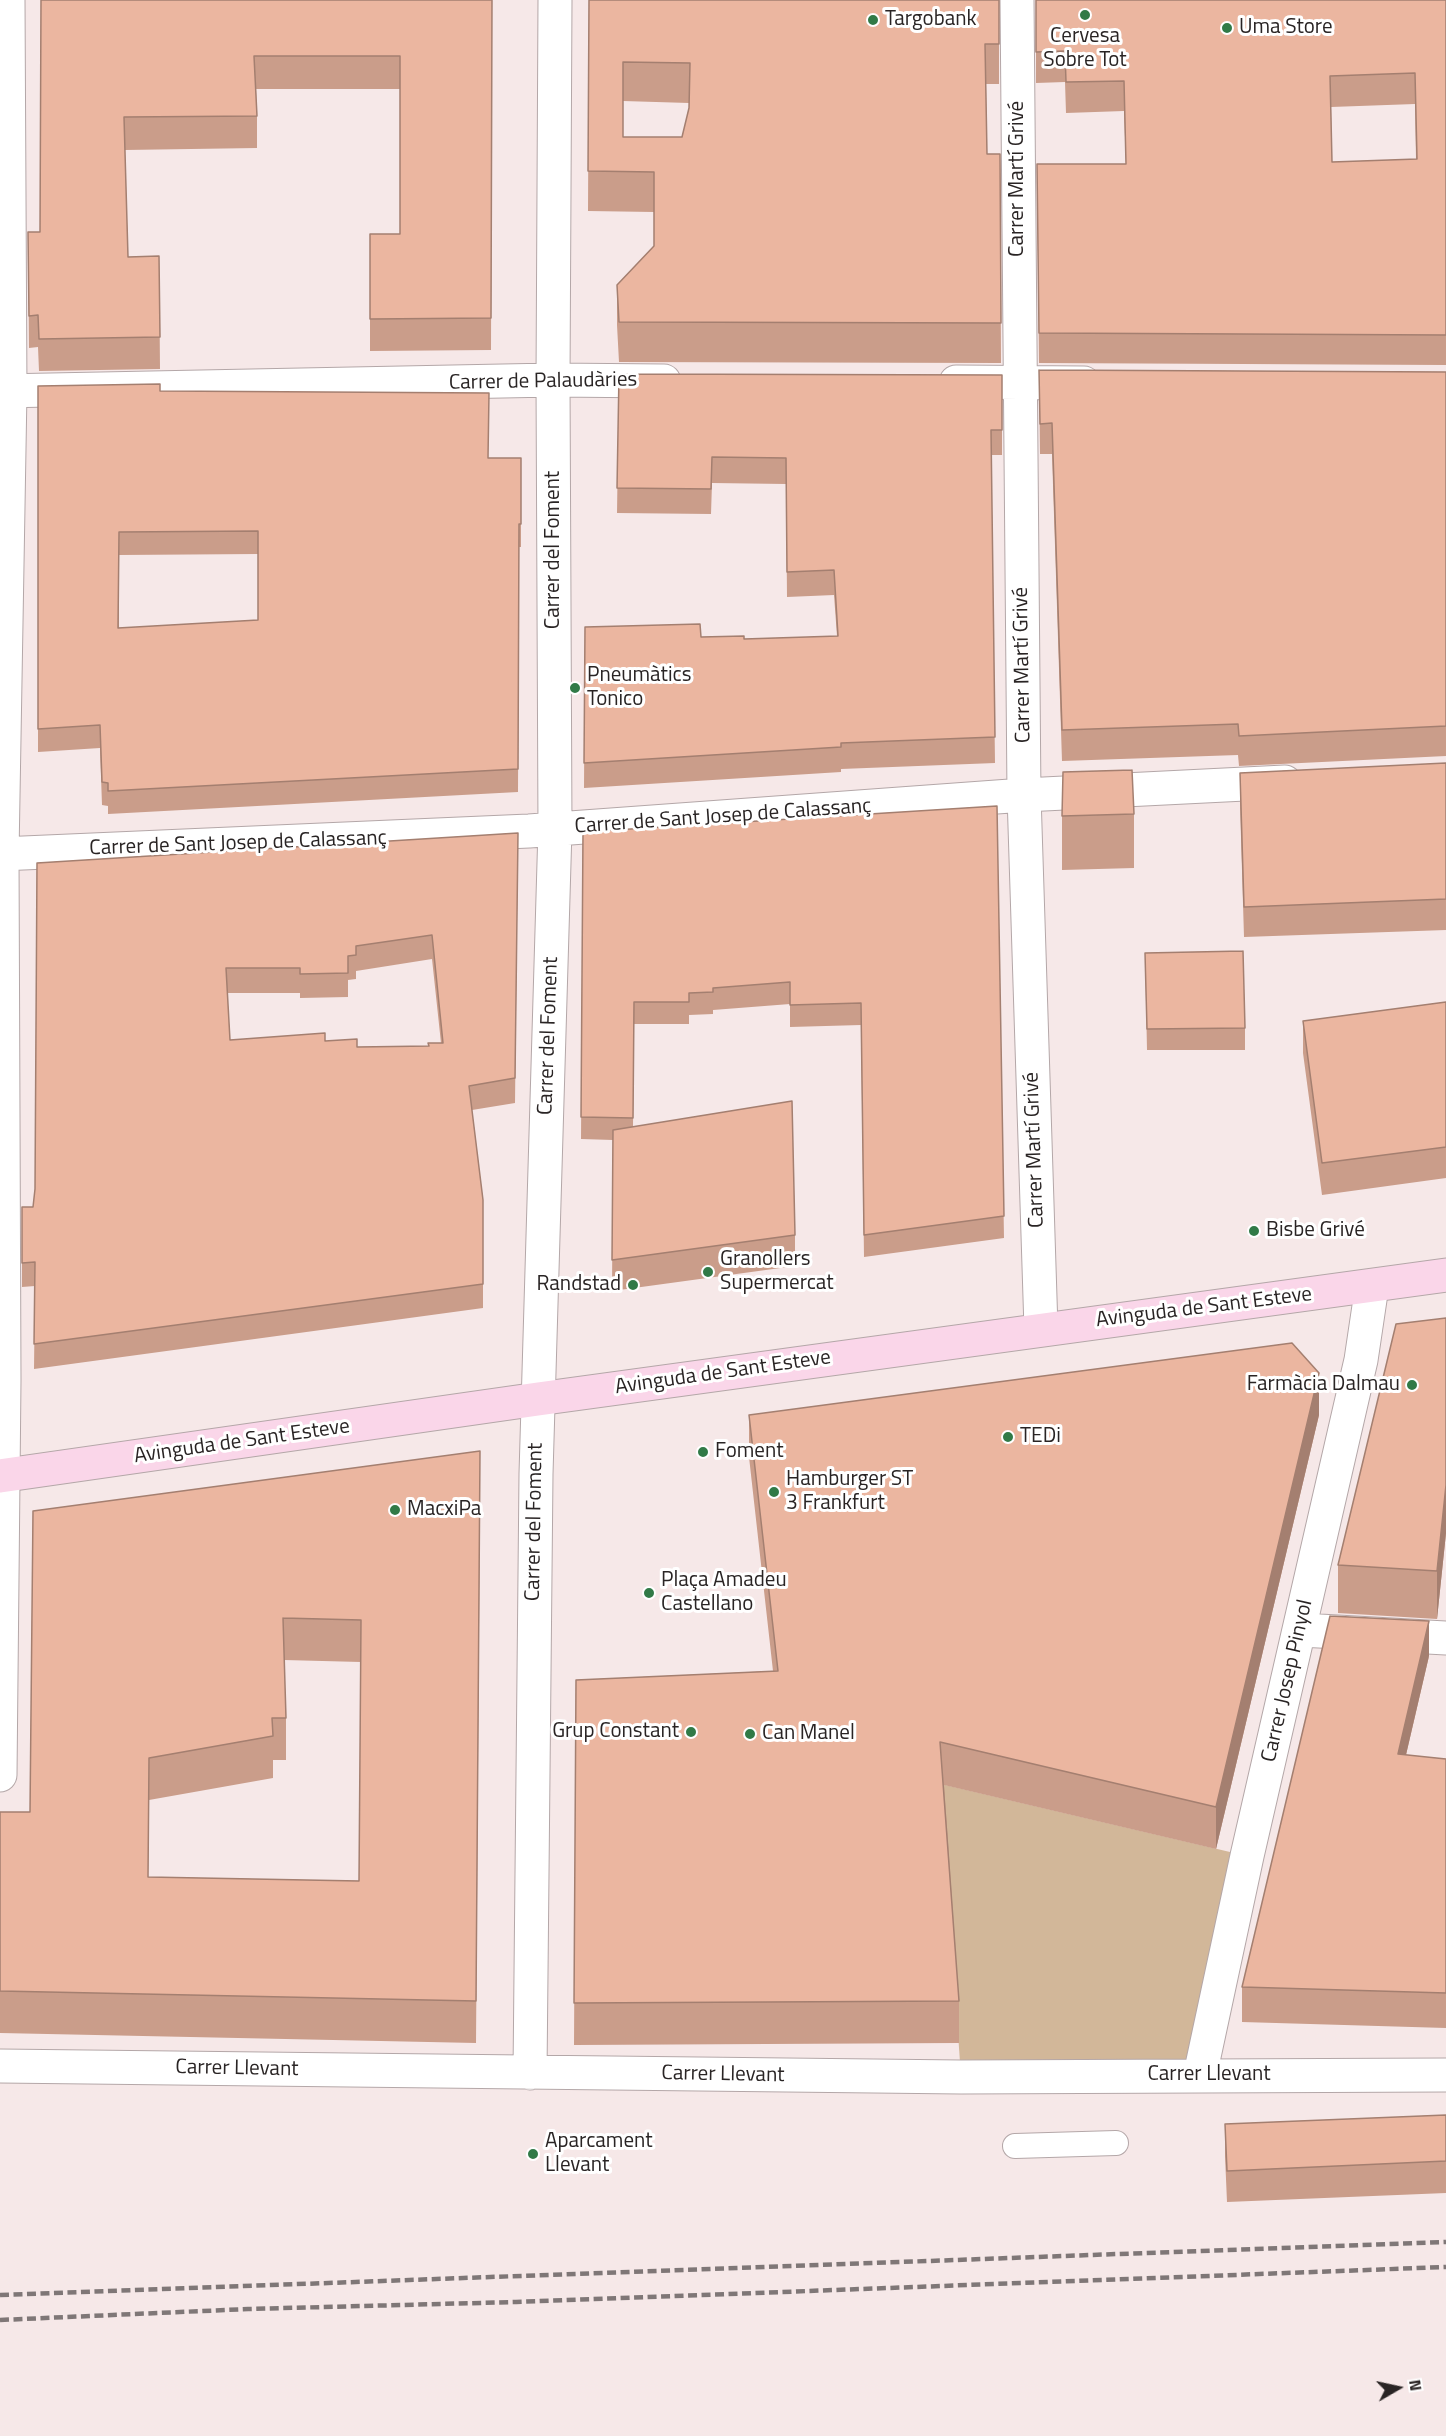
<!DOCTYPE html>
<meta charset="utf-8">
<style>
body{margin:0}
#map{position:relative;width:1446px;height:2436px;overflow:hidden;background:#f6e8e8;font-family:"Titillium Web",sans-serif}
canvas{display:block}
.north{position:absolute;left:1368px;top:2358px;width:60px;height:60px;-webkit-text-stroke:4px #fff;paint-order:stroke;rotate:81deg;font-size:16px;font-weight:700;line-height:24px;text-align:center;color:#292424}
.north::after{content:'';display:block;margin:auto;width:21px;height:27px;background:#292424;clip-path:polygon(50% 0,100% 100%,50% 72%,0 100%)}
</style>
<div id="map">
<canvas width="1446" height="2436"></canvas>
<div class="north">N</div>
</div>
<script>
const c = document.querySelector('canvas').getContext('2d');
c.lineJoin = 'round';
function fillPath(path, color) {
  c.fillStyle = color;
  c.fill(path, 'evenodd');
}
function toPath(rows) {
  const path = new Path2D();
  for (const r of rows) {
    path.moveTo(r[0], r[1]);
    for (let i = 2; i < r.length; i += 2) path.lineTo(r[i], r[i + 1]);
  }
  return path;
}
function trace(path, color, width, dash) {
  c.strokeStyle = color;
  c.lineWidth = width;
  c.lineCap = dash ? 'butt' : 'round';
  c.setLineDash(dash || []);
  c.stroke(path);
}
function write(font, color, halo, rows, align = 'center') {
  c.font = font + ' "Titillium Web",sans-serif';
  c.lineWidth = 6;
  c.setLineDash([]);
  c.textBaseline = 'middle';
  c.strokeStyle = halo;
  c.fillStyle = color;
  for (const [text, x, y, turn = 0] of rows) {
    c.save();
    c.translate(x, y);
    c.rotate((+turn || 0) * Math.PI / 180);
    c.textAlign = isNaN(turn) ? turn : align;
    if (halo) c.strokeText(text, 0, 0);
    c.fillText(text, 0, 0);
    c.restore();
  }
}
fillPath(toPath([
 [941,1784,1247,1856,1200,2075,961,2077]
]), '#d2b799');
const lane = toPath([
 [1015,2146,1116,2143]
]);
const street = toPath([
 [1017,0,1024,795,1041,1329],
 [956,382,1084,383],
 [0,391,553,380,664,381],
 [0,854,529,831,1024,795,1285,782],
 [1301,1630,1446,1638],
 [0,1775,4,1380,2,854,10,391,8,0],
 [0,2066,961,2077,1446,2075],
 [530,2073,536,1474,555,829,553,380,555,0],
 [1200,2075,1247,1856,1361,1360,1372,1286]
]);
const secondary = toPath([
 [0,1476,538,1399,1446,1275]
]);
trace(lane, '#b4a7a8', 26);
trace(street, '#b4a7a8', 35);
trace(secondary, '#b4a7a8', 35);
trace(lane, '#fff', 24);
trace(street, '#fff', 33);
trace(secondary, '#fad6e9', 33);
trace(toPath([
 [0,2295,1446,2242],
 [0,2320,248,2309,516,2302,1446,2267]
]), '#7f7777', 4.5, [9, 4.5]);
fillPath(toPath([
 [41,0,492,0,491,350,370,351,370,234,400,234,400,89,256,89,257,116,257,148,125,150,128,257,159,256,160,369,39,371,38,347,29,348,28,232,40,232],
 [589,0,999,0,999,84,986,84,987,154,1000,154,1001,363,619,362,617,325,617,285,654,246,654,212,588,211],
 [623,101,689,103,689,108,682,137,623,137],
 [1036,0,1446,0,1446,365,1039,363,1037,164,1126,164,1124,111,1066,113,1065,82,1036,83],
 [1415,104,1416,159,1332,162,1331,107],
 [1039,370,1446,372,1446,756,1239,766,1238,755,1062,761,1052,454,1040,454],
 [619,374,1002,375,1002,455,991,455,995,763,841,769,841,772,584,788,585,627,701,637,744,639,837,636,834,595,787,597,786,484,712,483,711,514,617,513],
 [38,386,160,391,488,458,521,458,521,547,519,547,518,792,108,814,108,806,102,805,100,748,38,752],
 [258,554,258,620,119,628,119,555],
 [1446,763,1446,930,1244,937,1240,804,1240,773],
 [997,806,1004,1238,864,1257,861,1025,790,1027,790,1004,713,1010,713,1014,689,1015,689,1024,634,1024,633,1127,795,1235,795,1266,612,1291,613,1140,581,1139,583,832],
 [1134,814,1134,868,1062,870,1062,816],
 [518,833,515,1103,472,1110,483,1200,483,1308,34,1369,35,1286,22,1287,22,1207,33,1207,35,1189,37,863],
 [432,959,441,1043,428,1046,357,1047,325,1041,230,1040,227,993,300,993,300,998,348,997,348,980,356,979,356,971],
 [1145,953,1245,1028,1245,1050,1147,1050],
 [1446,1002,1446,1178,1322,1195,1303,1053,1303,1021],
 [1446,1318,1446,1533,1437,1619,1338,1613,1338,1565],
 [749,1415,1319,1415,1216,1849,944,1785,959,2001,959,2043,574,2045,576,1680,773,1671,749,1457],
 [480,1493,476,2043,0,2033,0,1812,30,1812,33,1511],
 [284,1660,361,1662,359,1881,148,1877,149,1800,273,1778,273,1760,286,1760,286,1718],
 [1429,1656,1406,1755,1446,1759,1446,2028,1242,2022,1242,1987],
 [1446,2115,1446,2193,1227,2202,1225,2156,1225,2124]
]), '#ca9d8a');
fillPath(toPath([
 [1319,1373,1319,1415,1216,1849,1216,1807],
 [1446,1485,1446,1533,1437,1619,1437,1571],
 [1429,1621,1429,1656,1398,1789,1398,1754]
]), '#a47f70');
const building = toPath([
 [41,0,492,0,491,318,370,319,370,234,400,234,400,56,254,56,257,116,124,117,128,257,159,256,160,337,39,339,38,315,29,316,28,232,40,232,41,0],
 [589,0,999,0,999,44,985,44,987,154,1000,154,1001,323,619,322,617,285,654,246,654,172,588,171,589,0],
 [623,62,690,63,689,108,682,137,623,137,623,62],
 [1036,0,1446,0,1446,335,1039,333,1037,164,1126,164,1124,81,1066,82,1065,51,1036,52,1036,0],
 [1415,73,1417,159,1332,162,1330,76,1415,73],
 [1039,370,1446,372,1446,726,1239,736,1238,724,1062,730,1052,423,1040,424,1039,370],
 [619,374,1002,375,1002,430,991,430,995,737,841,743,841,747,584,763,585,627,700,624,701,637,744,636,744,639,838,636,834,570,787,572,786,458,712,457,711,489,617,488,619,374],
 [160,384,160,391,489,393,488,458,521,458,521,524,519,524,518,769,108,791,108,783,102,782,100,725,38,729,38,386,160,384],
 [258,531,258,620,118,628,119,532,258,531],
 [1446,763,1446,899,1244,907,1240,773,1446,763],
 [1132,770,1134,814,1062,816,1063,772,1132,770],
 [997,806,1004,1216,864,1235,861,1003,790,1005,790,982,713,988,713,992,689,993,689,1002,634,1002,633,1118,581,1117,583,832,997,806],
 [518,833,515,1078,469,1086,483,1200,483,1284,34,1344,35,1262,22,1263,22,1207,33,1207,35,1189,37,863,518,833],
 [432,935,443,1043,428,1043,429,1046,357,1047,357,1039,325,1041,325,1033,230,1040,226,968,300,968,300,974,348,973,348,956,356,955,356,946,432,935],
 [1243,951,1245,1028,1147,1029,1145,953,1243,951],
 [1446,1002,1446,1147,1322,1163,1303,1021,1446,1002],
 [792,1101,795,1235,612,1260,613,1130,792,1101],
 [1446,1318,1446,1485,1437,1571,1338,1565,1396,1324,1446,1318],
 [1292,1343,1319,1373,1216,1807,940,1742,959,2001,574,2003,576,1680,778,1671,749,1415,1292,1343],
 [480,1451,476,2001,0,1991,0,1812,30,1812,33,1511,480,1451],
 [283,1618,361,1620,359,1881,148,1877,149,1758,273,1736,272,1718,286,1718,283,1618],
 [1330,1616,1429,1621,1398,1754,1446,1759,1446,1993,1242,1987,1330,1616],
 [1446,2115,1446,2161,1227,2171,1225,2124,1446,2115]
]);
fillPath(building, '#ebb6a0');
trace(building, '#a47f70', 1.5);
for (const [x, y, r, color] of [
 [1085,15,6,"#317a47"],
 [873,20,6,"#317a47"],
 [1227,28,6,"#317a47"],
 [575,688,6,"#317a47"],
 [1254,1231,6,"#317a47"],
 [708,1272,6,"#317a47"],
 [633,1285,6,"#317a47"],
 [1412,1385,6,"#317a47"],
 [1008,1437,6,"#317a47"],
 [703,1452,6,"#317a47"],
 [774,1492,6,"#317a47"],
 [395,1510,6,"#317a47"],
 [649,1593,6,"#317a47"],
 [691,1732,6,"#317a47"],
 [750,1734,6,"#317a47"],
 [533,2154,6,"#317a47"]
]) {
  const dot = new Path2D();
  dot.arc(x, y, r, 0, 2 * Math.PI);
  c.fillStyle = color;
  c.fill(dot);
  trace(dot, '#fff', 2);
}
write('21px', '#292424', '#fff', [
 ["Targobank",885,20],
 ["Uma Store",1239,28],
 ["Cervesa",1085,37,"center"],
 ["Sobre Tot",1085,61,"center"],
 ["Pneumàtics",587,676],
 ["Tonico",587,700],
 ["Bisbe Grivé",1266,1231],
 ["Granollers",720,1260],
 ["Supermercat",720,1284],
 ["Randstad",621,1285,"right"],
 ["Farmàcia Dalmau",1400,1385,"right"],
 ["TEDi",1020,1437],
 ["Foment",715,1452],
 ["Hamburger ST",786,1480],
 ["3 Frankfurt",786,1504],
 ["MacxiPa",407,1510],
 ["Plaça Amadeu",661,1581],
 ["Castellano",661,1605],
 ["Grup Constant",679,1732,"right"],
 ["Can Manel",762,1734],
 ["Aparcament",545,2142],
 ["Llevant",545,2166]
], 'left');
write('21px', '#292424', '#fff', [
 ["Carrer Martí Grivé",1018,179,-90],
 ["Carrer de Palaudàries",543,382,-1],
 ["Carrer del Foment",554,550,-90],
 ["Carrer Martí Grivé",1023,665,-91],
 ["Carrer de Sant Josep de Calassanç",723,817,-4],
 ["Carrer de Sant Josep de Calassanç",238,844,-2],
 ["Carrer del Foment",549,1036,-88],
 ["Carrer Martí Grivé",1035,1150,-92],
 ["Avinguda de Sant Esteve",1204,1308,-7],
 ["Avinguda de Sant Esteve",723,1373,-8],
 ["Avinguda de Sant Esteve",242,1442,-8],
 ["Carrer del Foment",535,1522,-89],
 ["Carrer Josep Pinyol",1288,1681,-77],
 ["Carrer Llevant",237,2069,1],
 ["Carrer Llevant",723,2075,1],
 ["Carrer Llevant",1209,2075]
]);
</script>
